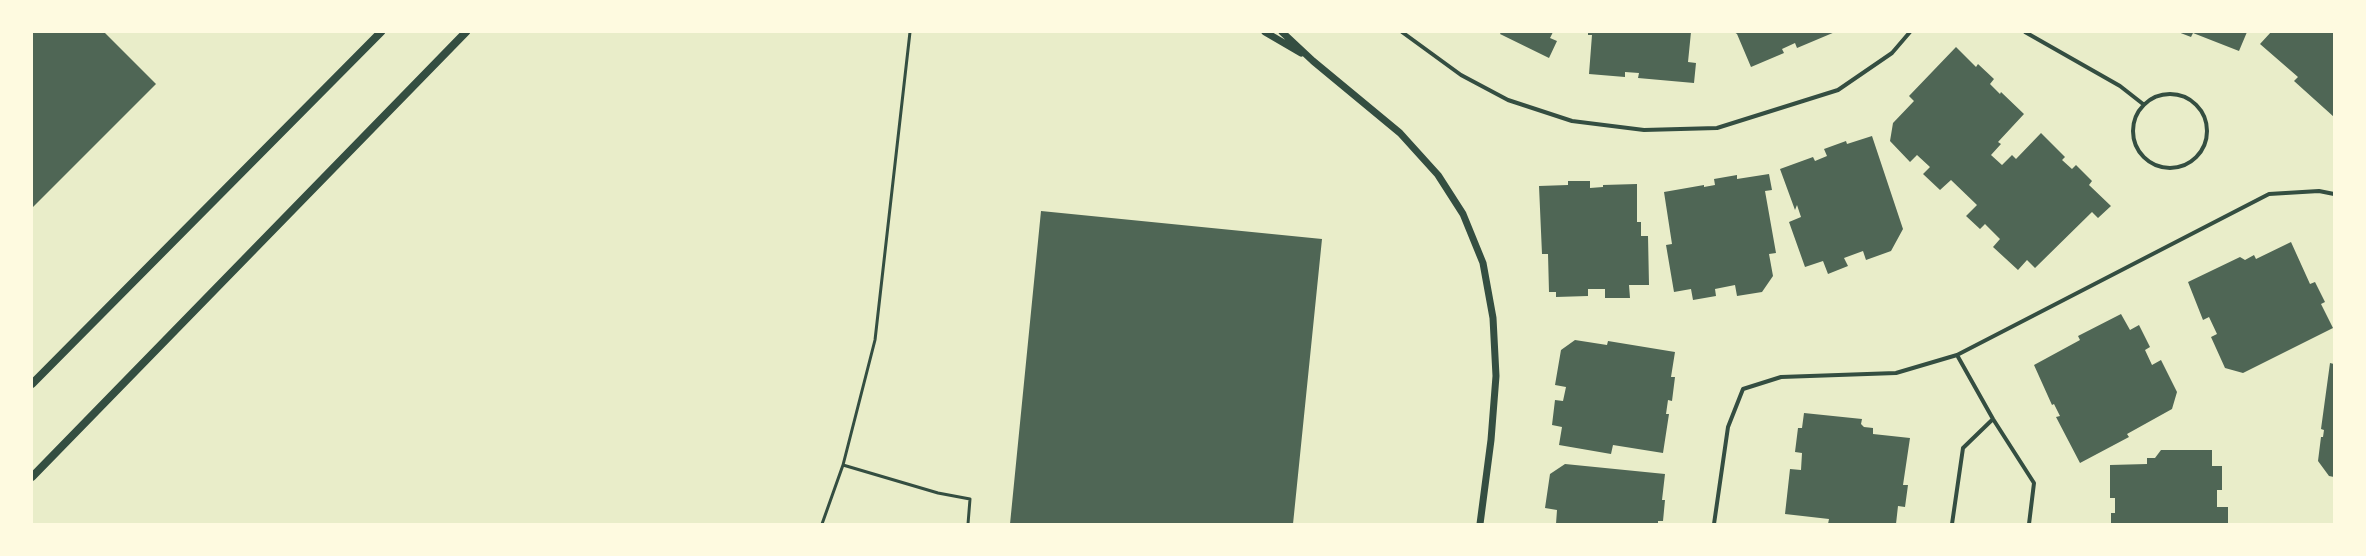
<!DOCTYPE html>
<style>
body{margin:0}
#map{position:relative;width:2366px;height:556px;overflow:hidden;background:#e9edc9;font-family:Roboto,sans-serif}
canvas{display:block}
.frame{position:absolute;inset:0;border:33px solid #fefae0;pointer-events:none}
</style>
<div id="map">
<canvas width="2366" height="556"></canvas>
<div class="frame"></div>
</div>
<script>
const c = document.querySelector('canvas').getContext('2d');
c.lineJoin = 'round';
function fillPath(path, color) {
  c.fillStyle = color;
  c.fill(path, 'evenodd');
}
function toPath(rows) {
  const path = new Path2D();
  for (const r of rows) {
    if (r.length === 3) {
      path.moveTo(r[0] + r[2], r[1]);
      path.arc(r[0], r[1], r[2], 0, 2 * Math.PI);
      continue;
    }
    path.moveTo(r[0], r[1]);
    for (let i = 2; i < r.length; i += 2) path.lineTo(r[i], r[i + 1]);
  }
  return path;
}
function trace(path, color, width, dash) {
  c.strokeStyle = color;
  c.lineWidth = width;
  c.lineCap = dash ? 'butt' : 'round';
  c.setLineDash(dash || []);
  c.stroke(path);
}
fillPath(toPath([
 [32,32,104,32,156,84,32,208],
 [1501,32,1553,32,1550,38,1557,41,1549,58,1500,34],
 [1588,32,1691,32,1688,62,1696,63,1694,83,1638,78,1639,73,1625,72,1625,77,1589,74,1592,35,1588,35],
 [1734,32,1835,32,1797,48,1795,43,1782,49,1784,53,1751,67,1737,34],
 [2178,32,2247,32,2239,51,2193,33,2191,37],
 [2271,32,2334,32,2334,117,2294,81,2298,77,2260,44],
 [1956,47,1976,67,1978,64,1994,79,1990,84,2000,94,2001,92,2024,114,1998,142,2001,144,1991,155,2002,165,2012,155,2016,159,2041,133,2065,157,2062,160,2072,169,2076,165,2092,181,2089,185,2111,206,2098,218,2092,212,2035,268,2027,260,2018,270,1993,247,2000,239,1985,224,1980,229,1966,216,1977,205,1951,180,1940,190,1923,174,1930,167,1917,155,1910,162,1890,141,1893,123,1914,101,1909,96],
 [1872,136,1903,229,1891,251,1866,260,1863,251,1844,258,1848,266,1828,274,1823,261,1805,267,1789,222,1801,217,1797,205,1795,210,1780,169,1813,157,1815,161,1827,156,1824,149,1846,141,1847,144],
 [1769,174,1772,190,1765,191,1776,253,1769,254,1773,276,1762,292,1737,296,1735,285,1715,289,1716,296,1693,300,1691,289,1674,292,1666,245,1672,244,1664,192,1704,185,1704,187,1715,185,1714,179,1737,175,1737,179],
 [1568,181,1590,181,1590,188,1603,187,1603,185,1637,184,1637,222,1641,222,1641,236,1648,236,1649,285,1629,285,1630,298,1605,298,1605,289,1588,289,1588,296,1556,297,1556,292,1549,292,1548,254,1542,254,1539,186,1568,185],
 [1041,211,1322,239,1293,524,1010,524],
 [2291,242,2310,284,2315,282,2325,302,2321,304,2333,328,2243,373,2225,368,2211,337,2217,334,2209,317,2203,320,2188,282,2240,257,2245,260,2254,255,2256,259],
 [2121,314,2130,330,2139,325,2150,347,2145,350,2152,365,2161,360,2177,392,2172,409,2127,434,2129,437,2080,463,2056,417,2060,416,2054,404,2052,405,2034,365,2080,340,2078,336],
 [1575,340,1607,345,1608,341,1675,352,1671,377,1675,377,1672,401,1668,400,1666,414,1669,414,1663,453,1613,445,1611,454,1559,445,1562,427,1552,425,1555,400,1563,401,1566,387,1555,385,1561,350],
 [2330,363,2334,364,2334,477,2329,476,2318,461,2321,437,2323,437,2324,430,2321,429],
 [1804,413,1862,419,1861,424,1864,427,1873,428,1873,434,1910,438,1903,485,1908,485,1905,507,1898,506,1896,524,1828,524,1829,519,1785,514,1790,469,1801,470,1802,453,1795,452,1798,428,1802,428],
 [2161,450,2212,450,2212,466,2222,466,2222,490,2217,490,2217,507,2228,507,2228,524,2111,524,2111,513,2115,513,2115,498,2110,498,2110,465,2147,464,2147,458,2155,458],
 [1565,464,1665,474,1662,500,1665,500,1663,521,1658,521,1658,524,1556,524,1557,510,1545,508,1550,474]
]), '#4f6655');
trace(toPath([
 [843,465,938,493,970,499,968,524],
 [822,524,843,465,875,340,910,32]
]), '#344e41', 3);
trace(toPath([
 [1402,32,1461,75,1508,100,1572,121,1644,130,1717,128,1838,90,1892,53,1910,32],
 [2025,32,2120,86,2143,104],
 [2170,131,37],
 [1957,355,1993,419,2034,483,2029,524],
 [1714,524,1728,427,1743,389,1781,377,1896,373,1957,355,2269,194,2319,191,2334,194],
 [1952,524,1963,448,1993,419]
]), '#344e41', 4);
trace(toPath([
 [1265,32,1301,53],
 [1282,32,1313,61,1400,133,1438,175,1463,214,1483,263,1493,318,1496,376,1491,440,1480,524]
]), '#344e41', 7);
trace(toPath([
 [32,384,381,32],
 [32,477,466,32]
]), '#344e41', 8);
</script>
